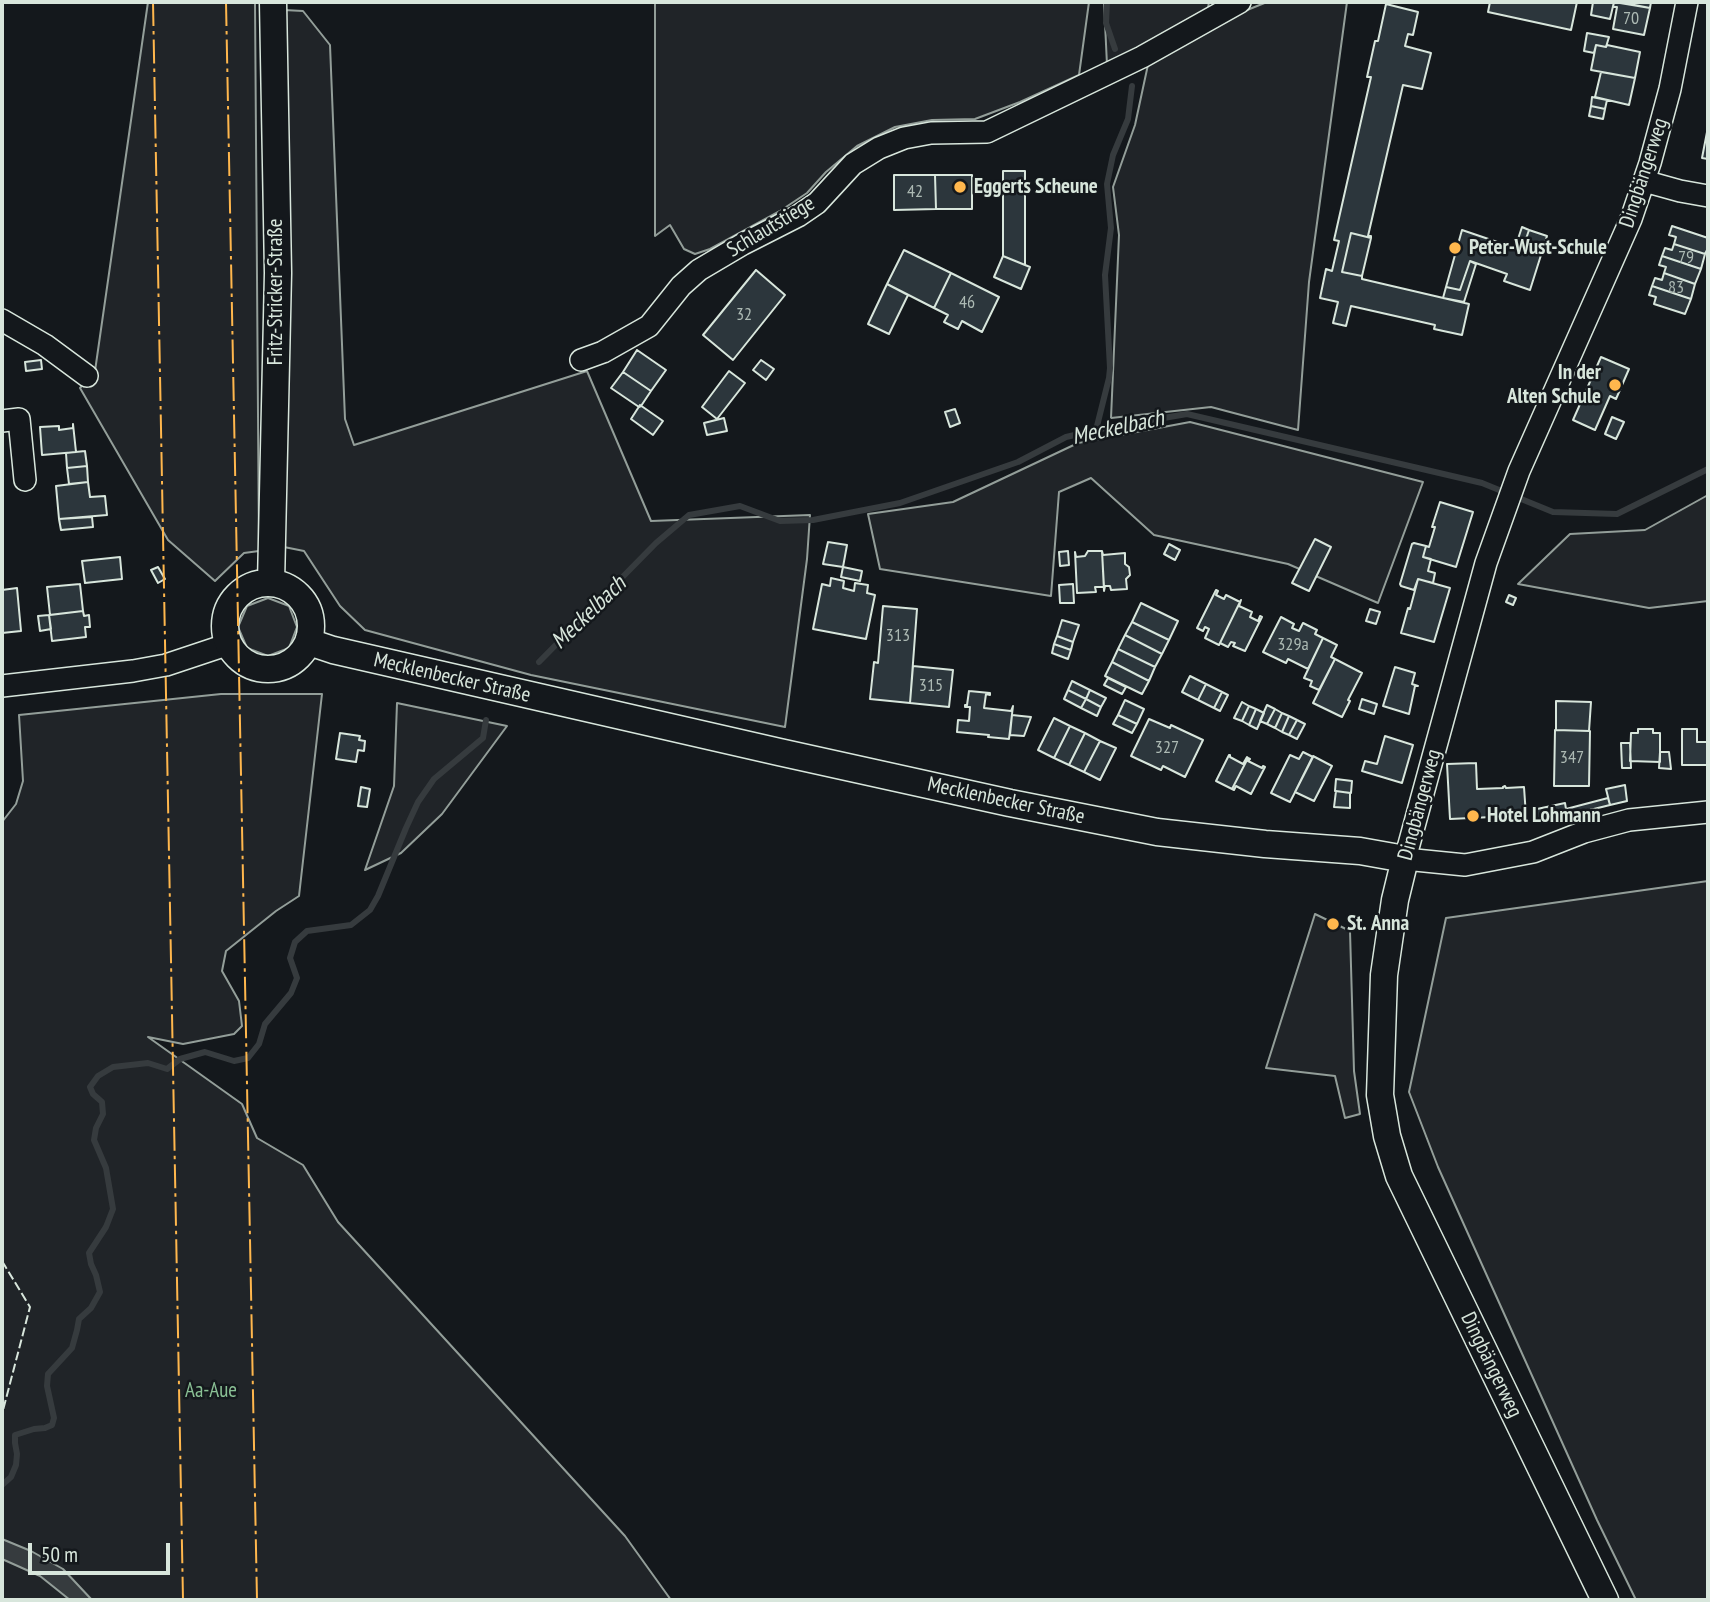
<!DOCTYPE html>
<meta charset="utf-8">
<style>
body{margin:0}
#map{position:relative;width:1710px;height:1602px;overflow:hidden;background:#14181c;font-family:"PT Sans Narrow",sans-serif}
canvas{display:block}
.frame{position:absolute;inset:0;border:4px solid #d8e6dc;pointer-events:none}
.scale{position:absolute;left:28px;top:1543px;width:142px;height:32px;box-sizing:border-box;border:4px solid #d8e6dc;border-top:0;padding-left:9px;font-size:21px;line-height:24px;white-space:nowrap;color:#d8e6dc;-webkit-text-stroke:5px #14181c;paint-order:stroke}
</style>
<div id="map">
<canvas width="1710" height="1602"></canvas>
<div class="frame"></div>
<div class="scale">50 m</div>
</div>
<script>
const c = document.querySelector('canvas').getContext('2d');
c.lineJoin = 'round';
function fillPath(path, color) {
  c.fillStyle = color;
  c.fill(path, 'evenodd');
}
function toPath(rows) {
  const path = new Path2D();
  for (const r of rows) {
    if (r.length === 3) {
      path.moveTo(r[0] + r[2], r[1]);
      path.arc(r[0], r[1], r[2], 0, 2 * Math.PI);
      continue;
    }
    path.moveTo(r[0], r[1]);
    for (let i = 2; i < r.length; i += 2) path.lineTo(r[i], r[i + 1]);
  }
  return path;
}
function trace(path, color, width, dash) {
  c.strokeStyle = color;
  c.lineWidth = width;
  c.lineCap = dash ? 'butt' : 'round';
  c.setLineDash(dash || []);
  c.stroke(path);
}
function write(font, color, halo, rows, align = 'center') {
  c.font = font + ' "PT Sans Narrow",sans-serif';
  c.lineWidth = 5;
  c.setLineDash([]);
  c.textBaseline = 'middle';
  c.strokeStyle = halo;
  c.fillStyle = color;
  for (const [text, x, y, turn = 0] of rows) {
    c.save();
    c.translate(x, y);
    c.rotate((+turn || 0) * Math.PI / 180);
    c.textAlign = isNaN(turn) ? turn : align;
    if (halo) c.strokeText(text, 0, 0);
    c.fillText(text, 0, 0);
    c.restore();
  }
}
const green = toPath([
 [148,2,255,2,259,551,244,553,215,581,168,540,80,388,95,371,148,2],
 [655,2,1089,2,1079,75,1020,102,975,119,932,120,895,127,857,146,826,172,807,193,780,211,710,249,695,254,684,249,670,225,655,236,655,2],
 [1104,2,1209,2,1208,8,1107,65,1104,2],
 [1267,2,1347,2,1309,282,1298,430,1211,407,1111,418,1119,235,1113,187,1135,125,1149,60,1210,25,1267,2],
 [284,10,303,11,330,45,345,419,354,445,587,371,651,521,810,515,807,559,785,727,531,675,365,630,340,606,304,551,284,547,284,10],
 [1190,422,1423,482,1378,603,1288,564,1154,535,1091,478,1059,492,1051,596,880,569,868,514,953,502,1078,443,1190,422],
 [1708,495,1708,601,1649,608,1518,584,1570,534,1645,530,1708,495],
 [268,598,289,606,297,627,289,648,268,656,247,648,238,627,247,606,268,598],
 [221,694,322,694,299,896,276,911,226,951,222,971,239,1001,242,1026,234,1034,183,1044,148,1037,242,1104,257,1138,303,1165,338,1222,625,1536,671,1600,2,1600,2,822,16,804,23,781,19,715,221,694],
 [397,703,507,726,442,814,401,853,365,870,394,786,397,703],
 [1708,881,1708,1600,1636,1600,1597,1520,1438,1167,1409,1092,1446,918,1708,881],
 [1315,914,1350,931,1354,1071,1360,1114,1345,1118,1335,1076,1266,1068,1315,914]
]);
fillPath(green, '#202428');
trace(green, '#939e99', 2);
const water = toPath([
 [2,1539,31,1551,63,1569,92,1600,70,1600,40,1576,2,1559,2,1539]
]);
fillPath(water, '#363b3e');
trace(water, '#939e99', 2);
trace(toPath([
 [1107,2,1106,23,1115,49],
 [1096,430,1109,378,1110,368,1105,275,1111,228,1107,184,1113,155,1128,119,1132,86],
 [539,662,656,543,689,515,740,506,780,521,813,520,900,503,1018,462,1066,437,1105,428,1187,414,1482,483,1553,512,1617,514,1708,469],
 [2,1485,11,1477,16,1465,17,1454,15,1443,15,1435,34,1429,45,1428,52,1425,54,1418,47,1386,48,1374,72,1348,77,1330,79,1319,91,1308,100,1292,96,1275,91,1264,89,1253,106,1227,113,1209,106,1168,94,1140,96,1128,103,1114,102,1102,93,1094,90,1087,98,1076,113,1067,148,1063,167,1069,180,1059,205,1052,234,1061,248,1058,259,1044,265,1024,291,993,297,978,290,958,295,942,307,931,351,925,370,910,378,896,406,828,418,802,434,779,483,738,486,720]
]), '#363b3e', 6);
const building = toPath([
 [1490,2,1577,2,1571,30,1488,12,1490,2],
 [1593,2,1614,2,1610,19,1591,15,1593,2],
 [1614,2,1650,8,1644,35,1613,29,1617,7,1613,7,1614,2],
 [1619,2,1651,2,1650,8,1619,2],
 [1386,4,1418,12,1413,35,1408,34,1405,46,1431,53,1422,89,1403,85,1368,236,1371,236,1371,238,1351,233,1342,272,1362,276,1362,279,1469,304,1462,335,1434,329,1435,325,1351,306,1346,326,1333,323,1338,302,1320,298,1326,269,1332,271,1339,241,1334,240,1371,77,1367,77,1375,41,1378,41,1386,4],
 [1587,33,1609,37,1606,47,1596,45,1594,53,1584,51,1587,33],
 [1596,45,1606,47,1607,45,1640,52,1635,78,1591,70,1596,45],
 [1601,72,1635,78,1629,105,1595,97,1601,72],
 [1592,97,1607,100,1605,109,1591,106,1592,97],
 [1591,106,1605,109,1603,119,1589,116,1591,106],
 [1708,127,1708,159,1702,158,1708,127],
 [1003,171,1025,171,1025,265,1003,256,1003,171],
 [894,175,935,175,936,209,894,210,894,175],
 [935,175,972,175,972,209,936,209,935,175],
 [1672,226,1708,238,1708,248,1705,254,1674,244,1676,237,1669,235,1672,226],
 [1522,227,1529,230,1524,245,1517,242,1522,227],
 [1462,230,1515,248,1517,242,1524,245,1529,230,1547,236,1530,290,1504,281,1507,274,1470,261,1460,290,1446,287,1462,230],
 [1351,233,1371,238,1362,276,1342,272,1351,233],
 [1674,244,1705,254,1701,269,1662,256,1665,248,1672,250,1674,244],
 [904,250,951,273,934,308,887,284,904,250],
 [1003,256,1030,267,1021,289,994,277,1003,256],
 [1662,256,1701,269,1695,284,1664,273,1666,267,1659,265,1662,256],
 [1470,261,1476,264,1464,302,1443,298,1446,287,1460,290,1470,261],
 [756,270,785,295,733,360,703,335,756,270],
 [951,273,999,297,982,332,962,321,958,329,944,322,948,315,934,308,951,273],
 [1664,273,1695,284,1691,299,1652,286,1655,278,1662,280,1664,273],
 [887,284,908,295,889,334,868,324,887,284],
 [1652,286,1691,299,1685,314,1654,304,1656,297,1649,295,1652,286],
 [637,350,666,370,651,391,623,372,637,350],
 [1601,357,1629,369,1616,399,1610,396,1595,430,1573,420,1601,357],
 [41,360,42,369,26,371,25,362,41,360],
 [761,360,774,369,766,380,753,370,761,360],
 [729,371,745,383,717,419,702,407,729,371],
 [623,372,651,391,641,406,639,407,611,388,623,372],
 [640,405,663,421,653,435,631,419,640,405],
 [955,409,960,423,950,427,945,412,955,409],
 [1612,417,1624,422,1616,439,1605,434,1612,417],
 [724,418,727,431,707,435,704,423,724,418],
 [73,424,76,452,42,455,40,427,59,426,59,430,73,428,73,424],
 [85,451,87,466,67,468,66,453,85,451],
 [87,466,88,482,69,484,67,468,87,466],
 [88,482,90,497,105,496,107,515,59,519,56,486,88,482],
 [1440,502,1473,512,1456,567,1423,557,1426,546,1429,547,1435,527,1432,527,1440,502],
 [92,517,93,527,61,530,59,519,92,517],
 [1315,539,1331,547,1309,591,1292,583,1315,539],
 [828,542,847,545,843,567,823,564,828,542],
 [1414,543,1426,546,1423,557,1431,559,1428,571,1435,573,1433,583,1418,579,1414,590,1401,586,1400,584,1412,544,1414,543],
 [1169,544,1180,550,1175,560,1164,554,1169,544],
 [1068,551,1069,565,1060,566,1059,552,1068,551],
 [1088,551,1102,551,1104,587,1095,587,1096,592,1077,593,1075,552,1076,557,1085,556,1088,551],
 [1102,551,1103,555,1125,553,1125,564,1129,567,1130,575,1126,579,1127,589,1111,590,1110,586,1105,586,1104,591,1102,551],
 [120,557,122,579,85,583,82,561,120,557],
 [158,567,165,579,158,583,151,570,158,567],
 [843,567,862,571,860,581,841,577,843,567],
 [831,578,844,581,843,588,854,591,855,583,868,585,867,593,875,595,866,639,813,629,822,584,830,586,831,578],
 [1418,579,1450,588,1434,642,1401,633,1408,608,1410,609,1418,579],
 [80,584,83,611,50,615,47,587,80,584],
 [1073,584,1074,603,1060,603,1059,585,1073,584],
 [17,588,21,631,2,633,2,590,17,588],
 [1216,590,1218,591,1216,595,1224,599,1226,595,1240,602,1219,645,1205,638,1209,629,1205,627,1203,631,1197,628,1216,590],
 [1509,595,1516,598,1513,605,1506,602,1509,595],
 [1241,600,1239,606,1252,612,1250,617,1258,621,1260,616,1262,617,1245,651,1233,646,1235,643,1231,642,1228,647,1220,643,1219,645,1241,600],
 [1141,603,1178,621,1169,640,1132,622,1141,603],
 [883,606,917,609,910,703,870,699,874,662,878,663,883,606],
 [1370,609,1380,612,1376,624,1366,621,1370,609],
 [83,611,84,616,89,615,90,627,85,627,86,637,52,641,49,615,83,611],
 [49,615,51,629,40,631,38,616,49,615],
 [1281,617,1294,624,1292,628,1299,631,1303,623,1317,630,1315,634,1323,638,1308,669,1288,659,1286,663,1263,652,1281,617],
 [1062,620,1079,625,1073,642,1057,636,1062,620],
 [1132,622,1169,640,1162,654,1125,635,1132,622],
 [1125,635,1162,654,1155,667,1118,649,1125,635],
 [1057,636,1073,642,1071,650,1054,644,1057,636],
 [1323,638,1337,645,1331,657,1335,659,1319,690,1310,686,1312,681,1304,678,1323,638],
 [1054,644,1071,650,1068,659,1052,653,1054,644],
 [1118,649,1155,667,1149,681,1112,662,1118,649],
 [1335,659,1362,673,1348,700,1350,701,1342,717,1313,703,1335,659],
 [1112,662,1149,681,1142,694,1105,676,1112,662],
 [913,666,953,670,949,707,910,703,913,666],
 [1395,667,1415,673,1412,684,1418,686,1415,686,1409,714,1383,706,1395,667],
 [1190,676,1206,684,1198,700,1182,692,1190,676],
 [1108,678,1126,687,1122,694,1104,685,1108,678],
 [1072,681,1090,690,1086,699,1068,690,1072,681],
 [1206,684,1222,692,1214,708,1198,700,1206,684],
 [1068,690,1086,699,1081,708,1064,699,1068,690],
 [1090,690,1106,698,1101,707,1086,699,1090,690],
 [969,691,990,693,990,695,986,694,984,708,1011,711,1013,706,1009,739,988,737,989,735,957,732,958,720,969,721,970,707,965,707,965,705,967,705,969,691],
 [1222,692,1228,695,1220,711,1214,708,1222,692],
 [1086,699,1101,707,1097,716,1081,708,1086,699],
 [1362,699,1377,704,1374,714,1359,709,1362,699],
 [1125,700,1144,709,1137,724,1118,715,1125,700],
 [1556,701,1591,702,1589,731,1556,730,1556,701],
 [1242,702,1249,706,1242,721,1234,718,1242,702],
 [1267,705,1275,709,1267,724,1260,721,1267,705],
 [1249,706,1256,709,1249,725,1242,721,1249,706],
 [1256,709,1264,713,1257,729,1249,725,1256,709],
 [1275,709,1282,713,1275,728,1267,724,1275,709],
 [1282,713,1289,716,1282,732,1275,728,1282,713],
 [1012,715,1031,717,1024,736,1010,735,1012,715],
 [1118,715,1137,724,1132,733,1113,724,1118,715],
 [1289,716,1297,720,1289,735,1282,732,1289,716],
 [1054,718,1070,726,1054,758,1038,750,1054,718],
 [1149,719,1170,728,1171,725,1203,740,1185,777,1163,766,1161,770,1131,756,1149,719],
 [1297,720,1305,724,1297,739,1289,735,1297,720],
 [1070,726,1085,733,1069,765,1054,758,1070,726],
 [1638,729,1653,729,1653,733,1660,733,1660,762,1630,761,1631,733,1638,733,1638,729],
 [1682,729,1697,729,1697,742,1708,742,1708,765,1682,765,1682,729],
 [1555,730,1590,731,1589,786,1554,786,1555,730],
 [340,733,360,736,359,740,365,741,364,751,358,750,356,762,336,759,340,733],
 [1085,733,1100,741,1084,772,1069,765,1085,733],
 [1385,736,1413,745,1402,783,1362,771,1365,761,1377,764,1385,736],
 [1100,741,1116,748,1100,780,1084,772,1100,741],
 [1621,743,1630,743,1631,768,1622,768,1621,743],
 [1303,752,1313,757,1290,802,1271,793,1290,755,1299,759,1303,752],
 [1660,752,1669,752,1671,769,1659,768,1660,752],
 [1229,755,1230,755,1230,757,1243,764,1247,757,1248,758,1232,789,1216,781,1229,755],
 [1313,756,1332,766,1314,801,1295,792,1313,756],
 [1248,758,1250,759,1248,761,1262,768,1263,766,1265,767,1251,794,1236,786,1234,790,1232,789,1248,758],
 [1476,763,1477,789,1503,788,1503,787,1505,786,1506,788,1524,787,1526,816,1498,817,1499,822,1492,822,1492,817,1450,819,1447,764,1476,763],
 [1336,779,1352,781,1351,793,1335,791,1336,779],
 [1625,785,1627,801,1610,805,1606,789,1625,785],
 [361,787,370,789,367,807,358,806,361,787],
 [1336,791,1350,793,1350,808,1334,807,1336,791],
 [1608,798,1610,805,1537,823,1537,809,1565,803,1566,809,1608,798]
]);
fillPath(building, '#2c363c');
trace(building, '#d8e6dc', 2);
const minor = toPath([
 [1687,2,1670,89,1650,163,1631,219,1519,471,1486,563,1405,859,1465,865,1533,852,1584,832,1629,820,1708,812],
 [1644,181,1680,191,1708,196],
 [2,320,45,345,87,376],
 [581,360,603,352,649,326,681,286,699,270,743,244,798,216,817,203,853,164,879,148,904,138,931,133,987,132,1142,57,1240,2],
 [2,421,19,419,25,480],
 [2,686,133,671,166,665,229,644]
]);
const major = toPath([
 [271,583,278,273,273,2],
 [268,626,43],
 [309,642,333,650,779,752,1010,803,1157,832,1265,844,1360,851,1405,859,1395,900,1384,975,1380,1095,1387,1136,1399,1176,1605,1600]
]);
trace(minor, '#d8e6dc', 24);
trace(major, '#d8e6dc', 29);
trace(minor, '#14181c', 21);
trace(major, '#14181c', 26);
trace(toPath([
 [2,1261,30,1307,2,1414]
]), '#d8e6dc', 2, [9, 3.5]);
trace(toPath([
 [153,2,183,1600],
 [226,2,257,1600]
]), '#ffb74d', 2, [24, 5, 3.5, 5]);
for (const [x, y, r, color] of [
 [960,187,7,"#ffb74d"],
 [1455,248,7,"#ffb74d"],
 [1615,385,7,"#ffb74d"],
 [1473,816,7,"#ffb74d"],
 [1333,924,7,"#ffb74d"]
]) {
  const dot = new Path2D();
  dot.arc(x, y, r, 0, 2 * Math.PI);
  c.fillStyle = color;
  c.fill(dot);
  trace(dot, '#14181c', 2.5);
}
write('18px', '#adbab4', null, [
 ["70",1631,19],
 ["42",915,192],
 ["79",1686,258],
 ["83",1676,288],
 ["46",967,303],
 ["32",744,315],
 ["313",898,636],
 ["329a",1293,645],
 ["315",931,686],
 ["327",1167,748],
 ["347",1572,758]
]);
write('21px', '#d8e6dc', '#14181c', [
 ["Dingbängerweg",1644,173,-72],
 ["Schlautstiege",771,227,-31],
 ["Fritz-Stricker-Straße",276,292,-90],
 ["Mecklenbecker Straße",452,678,13],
 ["Mecklenbecker Straße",1006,801,12],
 ["Dingbängerweg",1420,805,-75],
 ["Dingbängerweg",1491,1365,64]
]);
write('bold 21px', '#d8e6dc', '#14181c', [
 ["Eggerts Scheune",974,187],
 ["Peter-Wust-Schule",1469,248],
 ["In der",1601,373,"right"],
 ["Alten Schule",1601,397,"right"],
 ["Hotel Lohmann",1487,816],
 ["St. Anna",1347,924]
], 'left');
write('21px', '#8ac095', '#14181c', [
 ["Aa-Aue",211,1391]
]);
write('italic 23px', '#d8e6dc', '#14181c', [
 ["Meckelbach",1118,428,-12],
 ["Meckelbach",589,613,-44]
]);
</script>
